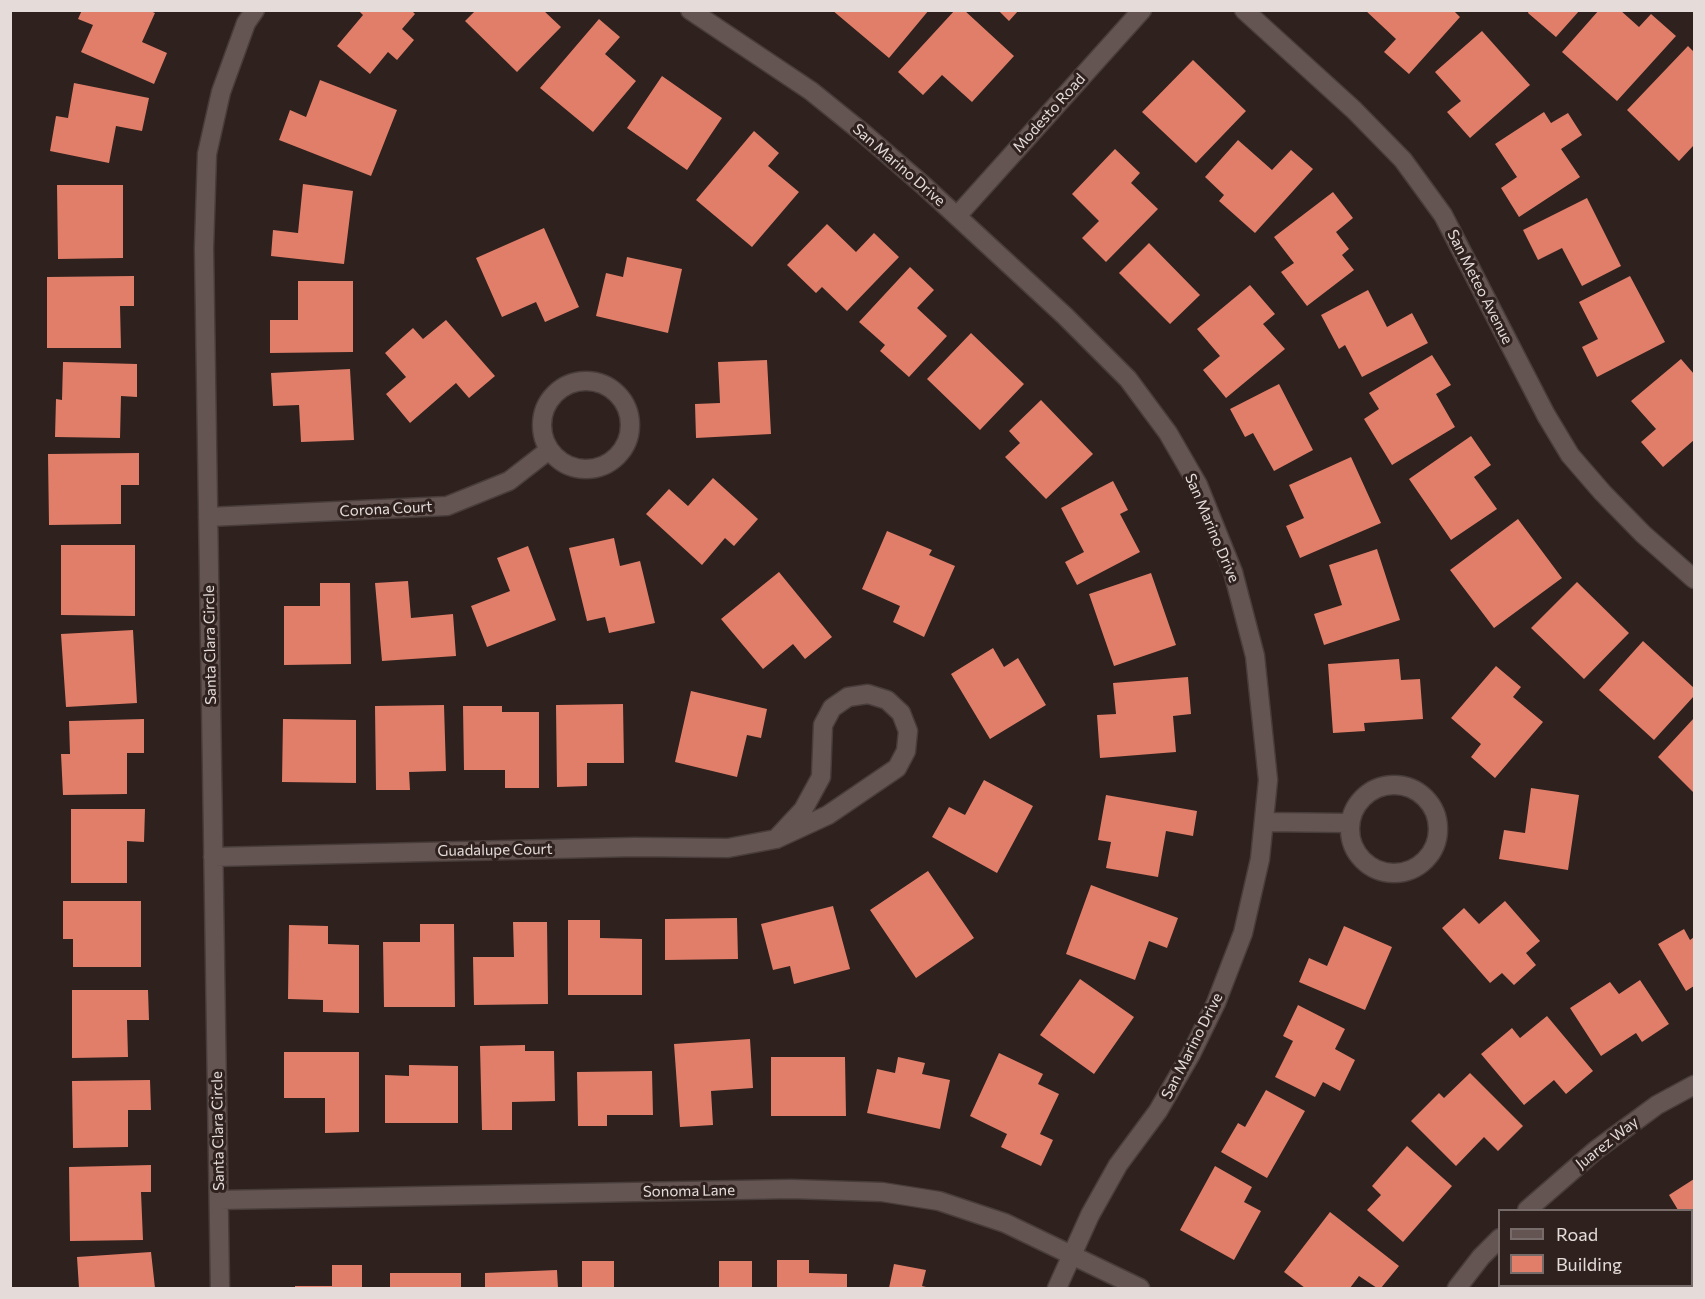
<!DOCTYPE html>
<style>
body{margin:0}
#map{position:relative;width:1705px;height:1299px;overflow:hidden;background:#2e211e;font-family:Commissioner,sans-serif}
canvas{display:block}
.frame{position:absolute;inset:0;border:12px solid #e5dcda;pointer-events:none}
.legend{position:absolute;left:1498px;top:1209px;width:195px;height:78px;box-sizing:border-box;background:#2e211e;border:2px solid #776c69;margin:0;padding:8px 10px;list-style:none;font-size:18px;color:#e5dcda}
.legend li{display:flex;align-items:center;gap:12px;height:30px}
.legend b{width:30px;border:2px solid #776c69}
</style>
<div id="map">
<canvas width="1705" height="1299"></canvas>
<div class="frame"></div>
<ul class="legend">
<li><b style="height:8px;background:#655552"></b>Road</li>
<li><b style="height:16px;background:#e17e69"></b>Building</li>
</ul>
</div>
<script>
const c = document.querySelector('canvas').getContext('2d');
c.lineJoin = 'round';
function fillPath(path, color) {
  c.fillStyle = color;
  c.fill(path, 'evenodd');
}
function toPath(rows) {
  const path = new Path2D();
  for (const r of rows) {
    if (r.length === 3) {
      path.moveTo(r[0] + r[2], r[1]);
      path.arc(r[0], r[1], r[2], 0, 2 * Math.PI);
      continue;
    }
    path.moveTo(r[0], r[1]);
    for (let i = 2; i < r.length; i += 2) path.lineTo(r[i], r[i + 1]);
  }
  return path;
}
function trace(path, color, width, dash) {
  c.strokeStyle = color;
  c.lineWidth = width;
  c.lineCap = dash ? 'butt' : 'round';
  c.setLineDash(dash || []);
  c.stroke(path);
}
function write(font, color, halo, rows, align = 'center') {
  c.font = font + ' Commissioner,sans-serif';
  c.lineWidth = 6;
  c.setLineDash([]);
  c.textBaseline = 'middle';
  c.strokeStyle = halo;
  c.fillStyle = color;
  for (const [text, x, y, turn = 0] of rows) {
    c.save();
    c.translate(x, y);
    c.rotate((+turn || 0) * Math.PI / 180);
    c.textAlign = isNaN(turn) ? turn : align;
    if (halo) c.strokeText(text, 0, 0);
    c.fillText(text, 0, 0);
    c.restore();
  }
}
fillPath(toPath([
 [82,10,148,10,155,13,142,42,167,53,154,84,81,52,93,25,78,19],
 [358,10,411,10,415,14,402,29,414,40,397,60,388,52,370,74,337,46,363,15],
 [476,10,543,10,561,27,517,72,465,21],
 [832,10,929,10,889,58],
 [955,10,964,10,1014,56,972,102,942,75,923,95,898,72],
 [998,10,1019,10,1009,21],
 [1365,10,1453,10,1460,17,1409,74,1384,52,1396,39],
 [1529,10,1580,10,1556,37,1528,13],
 [1599,10,1620,10,1639,27,1651,14,1676,36,1617,101,1562,52],
 [599,19,620,37,605,54,636,81,593,132,540,88],
 [1482,31,1530,85,1470,138,1447,112,1461,101,1435,72],
 [1688,46,1694,52,1694,145,1679,161,1627,110],
 [1193,60,1246,111,1196,163,1142,112],
 [662,76,722,118,687,170,627,128],
 [320,80,397,110,371,176,279,140,290,110,306,117],
 [74,83,149,98,142,131,116,126,109,163,50,151,56,116,68,118],
 [1544,112,1551,123,1568,113,1582,135,1561,149,1580,177,1519,217,1501,188,1517,177,1495,144],
 [754,131,779,153,768,166,799,192,752,247,696,200],
 [1238,140,1272,170,1291,150,1313,169,1255,233,1219,201,1224,195,1205,177],
 [1115,149,1140,173,1131,183,1158,209,1106,262,1082,238,1099,221,1072,194],
 [303,184,353,191,344,264,271,256,273,230,298,233],
 [57,185,123,185,123,258,58,259],
 [1333,192,1353,218,1336,232,1349,249,1342,255,1354,270,1307,306,1281,272,1294,263,1274,237],
 [1587,198,1621,266,1582,286,1562,248,1538,260,1523,230],
 [827,224,856,252,874,233,899,257,847,311,822,287,816,293,787,265],
 [544,228,579,307,545,322,536,302,502,317,476,258],
 [1149,243,1200,295,1170,324,1119,273],
 [627,257,682,269,668,333,596,316,606,273,623,277],
 [910,267,934,290,917,308,947,336,909,377,880,351,885,345,859,322],
 [134,276,134,306,120,306,121,348,47,348,47,277],
 [1630,276,1665,342,1597,377,1582,347,1598,339,1579,302],
 [298,281,353,281,353,352,270,353,270,320,298,320],
 [1250,285,1275,314,1263,324,1285,349,1226,398,1203,370,1220,356,1197,329],
 [1368,290,1387,327,1412,313,1428,343,1362,377,1345,345,1339,349,1321,315],
 [446,320,495,376,469,398,456,383,410,423,386,394,406,377,385,353,413,328,423,339],
 [971,333,1024,384,980,430,927,379],
 [1432,355,1451,385,1436,394,1455,427,1392,465,1364,419,1379,409,1369,393],
 [1681,359,1694,374,1694,440,1663,467,1641,442,1656,429,1631,401],
 [767,360,771,434,696,438,695,404,720,403,718,362],
 [63,362,137,364,137,397,121,396,120,438,55,437,56,399,62,400],
 [350,369,354,440,301,442,299,405,273,406,271,373],
 [1279,384,1313,450,1274,471,1253,433,1245,437,1230,409],
 [1041,400,1093,454,1046,499,1005,457,1020,443,1009,431],
 [1471,436,1491,465,1474,477,1497,509,1451,540,1409,479],
 [139,453,139,485,121,485,121,524,49,525,48,454],
 [1351,457,1381,523,1300,558,1286,526,1304,518,1289,485],
 [713,478,758,519,734,546,725,538,702,565,646,514,669,489,688,506],
 [1113,481,1128,510,1120,514,1140,552,1077,585,1065,562,1084,552,1061,508],
 [1518,519,1562,578,1494,628,1450,570],
 [887,531,932,550,929,555,955,566,924,637,893,622,900,606,862,589],
 [614,538,620,566,640,561,655,623,609,633,605,617,587,621,569,548],
 [61,545,135,545,135,616,61,615],
 [528,546,556,620,487,647,471,606,510,591,497,558],
 [1377,549,1400,620,1324,645,1314,614,1342,605,1329,565],
 [779,572,832,637,805,659,793,644,763,669,721,619],
 [1151,573,1176,645,1114,666,1089,594],
 [408,581,411,618,453,614,456,656,382,661,375,583],
 [1577,582,1629,633,1584,679,1531,628],
 [320,583,350,583,351,664,284,665,284,606,320,606],
 [133,630,137,703,66,707,61,634],
 [1643,641,1694,688,1694,696,1654,740,1599,690],
 [993,648,1004,667,1018,658,1046,705,990,739,951,674],
 [1399,659,1401,680,1420,679,1423,719,1364,723,1365,731,1333,733,1328,664],
 [1496,666,1521,687,1513,697,1543,722,1495,778,1471,757,1481,744,1451,718],
 [1188,677,1191,714,1173,716,1176,752,1100,758,1097,715,1116,714,1113,683],
 [691,691,767,709,761,738,747,735,737,777,675,762],
 [623,704,624,763,587,763,587,786,557,787,556,705],
 [444,705,446,771,409,772,410,790,376,790,375,706],
 [463,706,502,706,502,712,539,712,539,788,505,788,505,770,464,770],
 [1694,718,1694,793,1658,757],
 [144,719,144,753,127,753,127,794,63,795,61,754,70,754,69,721],
 [283,719,356,720,356,783,282,782],
 [984,780,1033,806,997,873,932,837,949,807,965,815],
 [1531,788,1579,795,1568,870,1499,859,1504,830,1525,833],
 [1106,795,1197,811,1193,836,1166,831,1158,877,1106,868,1111,842,1098,840],
 [71,809,145,809,144,842,127,841,127,883,71,883],
 [928,871,974,938,916,978,870,910],
 [1091,885,1178,918,1167,948,1149,941,1135,980,1066,954],
 [63,901,141,901,141,967,73,967,73,939,63,939],
 [1505,901,1540,941,1526,953,1536,965,1514,985,1502,973,1490,983,1442,928,1464,908,1479,924],
 [833,906,850,969,794,984,790,966,773,970,761,924],
 [737,918,738,959,665,960,665,919],
 [568,920,600,920,600,938,642,939,642,995,568,995],
 [513,922,547,922,548,1004,474,1005,473,957,514,957],
 [420,924,454,924,455,1007,384,1007,383,942,420,942],
 [289,925,328,926,328,944,359,945,359,1013,323,1012,323,1000,288,999],
 [1344,926,1392,947,1365,1010,1299,982,1309,958,1327,966],
 [1684,929,1690,940,1694,937,1694,986,1686,991,1658,944],
 [1080,979,1134,1017,1094,1074,1040,1035],
 [1640,980,1669,1024,1642,1042,1636,1033,1601,1056,1570,1008,1610,982,1619,994],
 [72,990,148,990,149,1020,127,1020,128,1057,72,1058],
 [1298,1005,1345,1029,1335,1049,1355,1060,1340,1091,1323,1082,1315,1097,1275,1077,1293,1041,1283,1036],
 [1547,1016,1593,1071,1566,1094,1554,1080,1524,1105,1481,1054,1512,1028,1520,1038],
 [750,1039,753,1088,711,1091,713,1125,680,1127,674,1044],
 [525,1045,525,1051,554,1051,555,1101,512,1102,512,1130,482,1130,480,1046],
 [284,1052,359,1052,359,1132,325,1133,325,1098,284,1098],
 [999,1053,1043,1074,1038,1084,1059,1094,1040,1134,1053,1140,1041,1166,1001,1147,1007,1134,970,1116],
 [771,1057,845,1057,846,1116,771,1116],
 [898,1057,925,1063,922,1074,950,1080,940,1129,867,1113,877,1069,895,1073],
 [409,1065,458,1066,458,1123,385,1123,385,1075,409,1076],
 [652,1071,653,1115,607,1115,607,1126,578,1126,577,1072],
 [1470,1073,1523,1126,1498,1151,1484,1137,1456,1166,1411,1121,1439,1093,1444,1098],
 [150,1080,151,1110,128,1110,128,1147,73,1148,72,1081],
 [1266,1090,1305,1111,1267,1178,1221,1152,1238,1123,1245,1127],
 [1407,1146,1452,1186,1403,1242,1367,1210,1381,1195,1372,1186],
 [151,1165,151,1192,141,1192,143,1240,70,1241,69,1167],
 [1215,1166,1252,1187,1244,1202,1261,1211,1234,1260,1180,1230],
 [1694,1179,1694,1236,1692,1231,1692,1210,1678,1210,1669,1195],
 [1330,1212,1399,1266,1381,1288,1377,1288,1359,1276,1350,1288,1305,1288,1284,1272],
 [151,1252,155,1288,79,1288,77,1257],
 [777,1260,809,1260,809,1273,847,1274,847,1288,777,1288],
 [582,1261,614,1261,614,1288,582,1288],
 [719,1261,752,1261,752,1288,719,1288],
 [894,1264,926,1270,922,1286,930,1288,889,1288],
 [332,1265,362,1265,362,1288,295,1288,295,1286,332,1286],
 [557,1270,558,1288,485,1288,485,1273],
 [390,1273,461,1273,461,1288,390,1288]
]), '#e17e69');
const minor = toPath([
 [690,10,811,91,863,133,923,185,1065,316,1128,379,1168,433,1198,485,1233,572,1255,656,1268,780,1260,859,1243,933,1216,1003,1191,1054,1158,1111,1118,1165,1090,1215,1057,1288],
 [1244,10,1354,110,1403,160,1443,215,1546,415,1570,455,1602,492,1643,534,1694,579],
 [957,216,1142,10],
 [586,425,44],
 [208,517,447,506,509,481,549,450],
 [1394,829,44],
 [1264,822,1350,823],
 [213,857,635,847,728,848,776,839,828,815,897,768,906,751,908,731,901,713,887,700,868,694,848,697,832,708,823,725,821,777,803,810,776,839],
 [219,1200,791,1189,882,1192,939,1201,1005,1223,1140,1288],
 [1527,1210,1596,1150,1657,1105,1694,1085],
 [220,1288,204,248,207,154,221,92,246,23,255,10],
 [1457,1288,1481,1257,1500,1238]
]);
trace(minor, '#483d3a', 21);
trace(minor, '#655552', 18);
write('15px', '#e5dcda', '#2e211e', [
 ["Modesto Road",1049,113,-48],
 ["San Marino Drive",899,165,41],
 ["San Meteo Avenue",1480,287,63],
 ["Corona Court",386,509,-3],
 ["San Marino Drive",1212,528,67],
 ["Santa Clara Circle",210,645,-91],
 ["Guadalupe Court",495,850,-1],
 ["San Marino Drive",1192,1046,-63],
 ["Santa Clara Circle",218,1131,-91],
 ["Juarez Way",1607,1143,-38],
 ["Sonoma Lane",689,1191,-1]
]);
</script>
